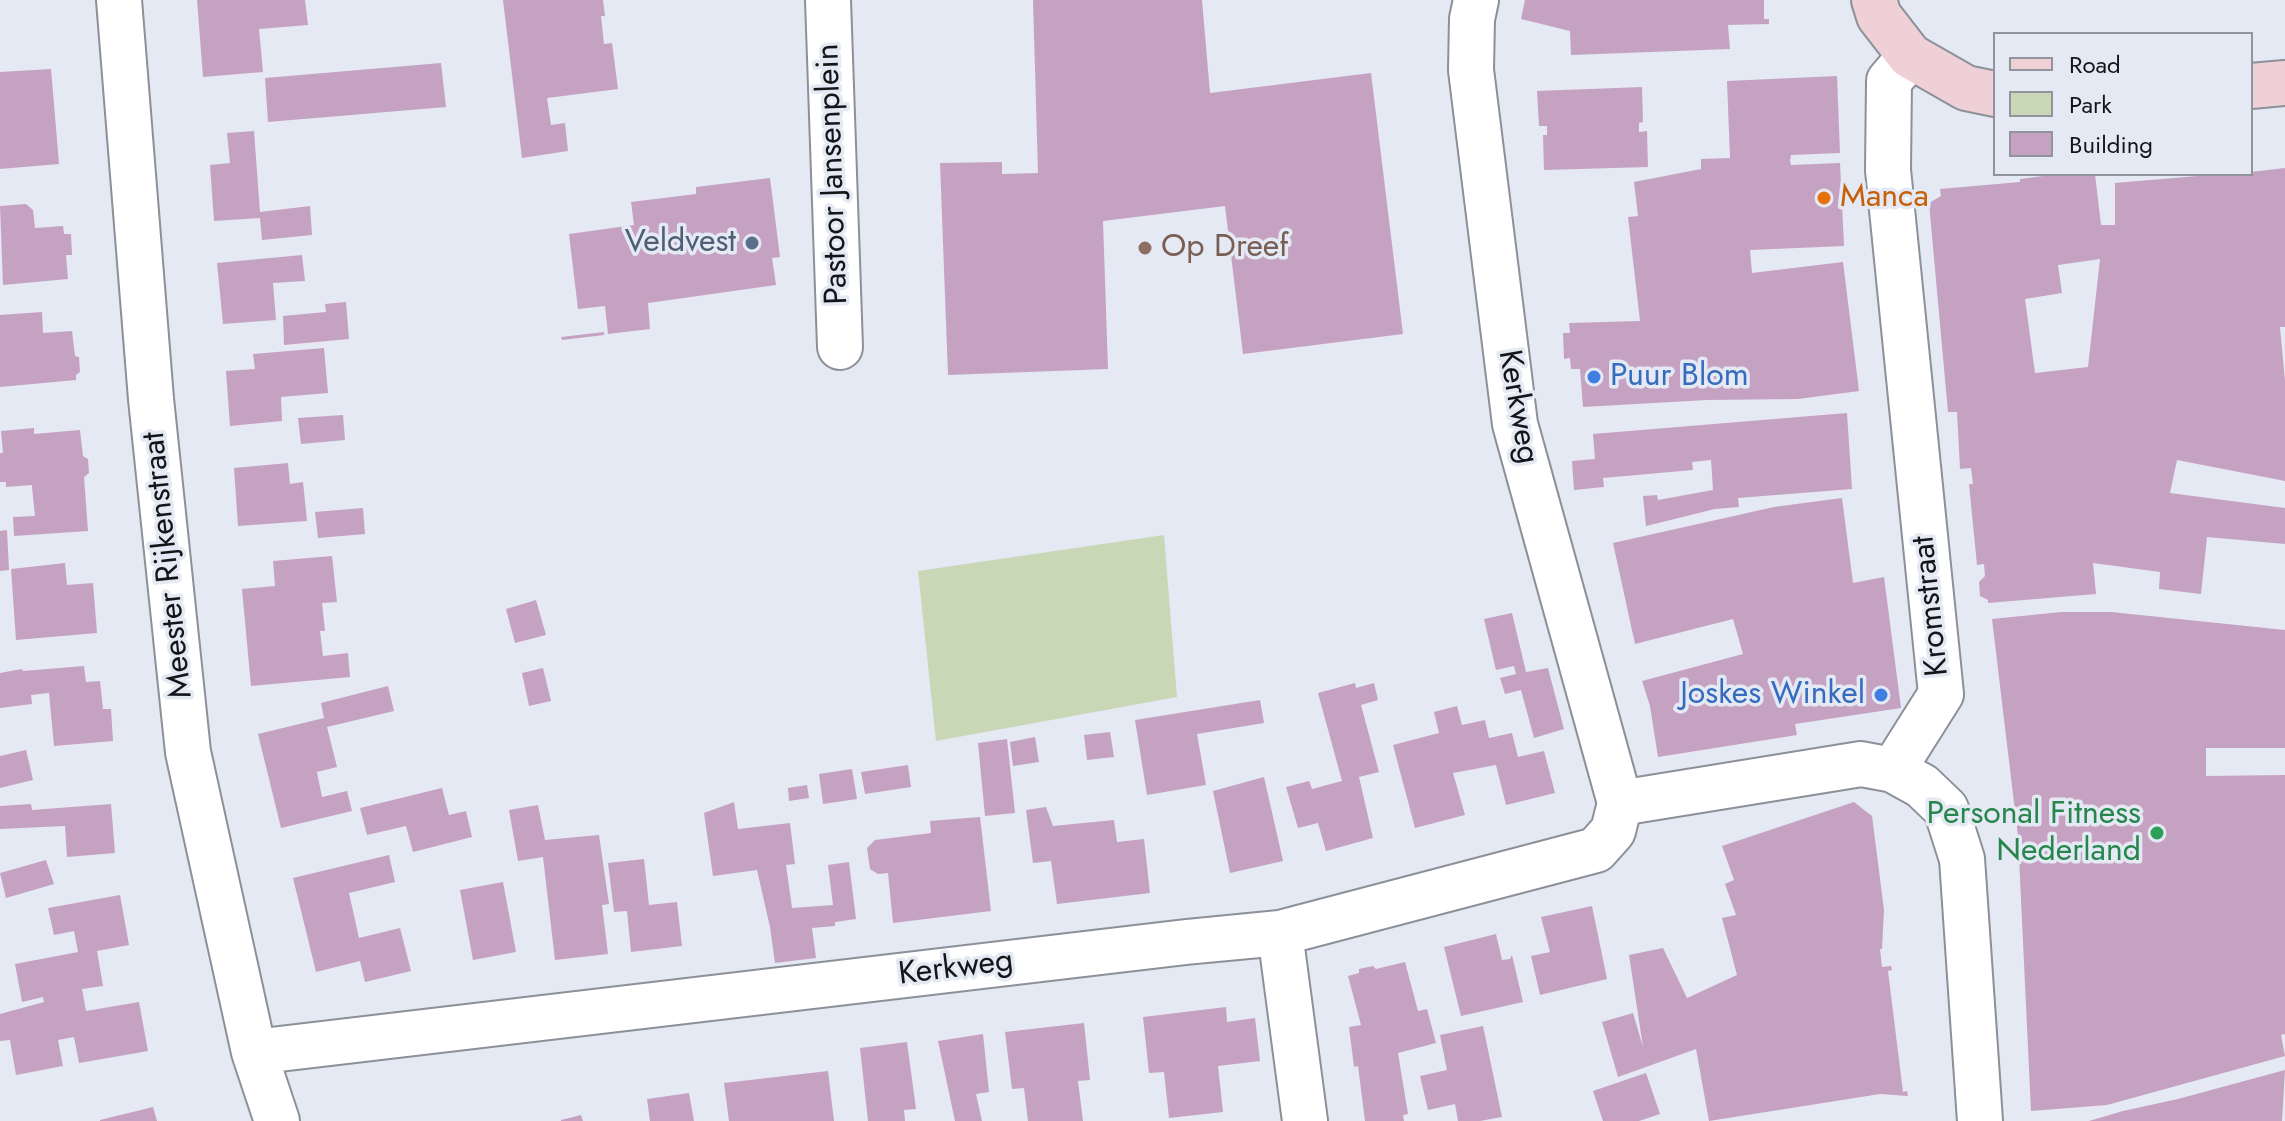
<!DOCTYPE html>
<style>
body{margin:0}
#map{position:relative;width:2285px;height:1121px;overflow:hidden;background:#e4e9f3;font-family:Jost,sans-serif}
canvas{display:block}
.legend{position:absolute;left:1993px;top:32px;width:260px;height:144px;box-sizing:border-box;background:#e4e9f3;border:2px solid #91949c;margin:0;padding:10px 14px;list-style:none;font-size:24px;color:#141519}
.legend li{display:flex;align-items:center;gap:16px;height:40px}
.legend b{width:40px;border:2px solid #91949c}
</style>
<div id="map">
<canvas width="2285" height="1121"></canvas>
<ul class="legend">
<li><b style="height:10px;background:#efd0d7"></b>Road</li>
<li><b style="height:22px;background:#c8d8b6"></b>Park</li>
<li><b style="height:22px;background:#c6a2c2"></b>Building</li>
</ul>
</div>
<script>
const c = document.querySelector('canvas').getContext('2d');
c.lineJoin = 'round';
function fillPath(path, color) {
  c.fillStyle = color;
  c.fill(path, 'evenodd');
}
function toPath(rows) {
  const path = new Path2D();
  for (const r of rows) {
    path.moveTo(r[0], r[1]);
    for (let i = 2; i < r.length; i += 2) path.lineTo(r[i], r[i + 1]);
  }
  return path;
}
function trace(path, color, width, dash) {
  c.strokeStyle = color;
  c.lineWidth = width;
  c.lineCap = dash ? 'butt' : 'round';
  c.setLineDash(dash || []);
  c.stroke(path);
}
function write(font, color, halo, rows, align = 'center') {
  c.font = font + ' Jost,sans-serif';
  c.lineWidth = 7;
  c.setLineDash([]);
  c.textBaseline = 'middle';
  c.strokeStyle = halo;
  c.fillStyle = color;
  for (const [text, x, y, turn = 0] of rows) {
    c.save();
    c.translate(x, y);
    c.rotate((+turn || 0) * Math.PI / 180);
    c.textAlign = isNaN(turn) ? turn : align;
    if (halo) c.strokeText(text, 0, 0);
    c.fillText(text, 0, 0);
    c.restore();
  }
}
fillPath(toPath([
 [1164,535,1177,697,936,741,918,571]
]), '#c8d8b6');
fillPath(toPath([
 [197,0,305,0,308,25,259,29,263,72,203,77],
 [503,0,603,0,605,16,601,16,604,44,612,43,618,89,547,98,551,125,565,123,568,151,522,158],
 [1033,0,1202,0,1210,93,1371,73,1403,334,1243,354,1225,206,1103,221,1108,369,948,375,940,163,1002,162,1002,174,1038,173],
 [1525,0,1764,0,1764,19,1769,19,1769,24,1728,25,1730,49,1571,55,1570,31,1521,19],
 [441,63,446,107,268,122,265,78],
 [51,69,59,164,0,169,0,72],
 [1837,76,1840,153,1791,155,1790,161,1791,165,1840,163,1844,246,1750,250,1752,273,1843,262,1859,391,1798,399,1707,400,1583,407,1580,369,1571,369,1570,358,1564,359,1563,333,1570,333,1569,323,1640,321,1628,217,1638,216,1634,182,1701,169,1701,159,1730,158,1727,81],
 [1642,87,1643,122,1639,123,1639,132,1647,131,1648,167,1544,170,1543,135,1547,135,1547,126,1539,126,1537,91],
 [254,131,260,212,310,206,312,235,262,240,260,218,214,221,210,165,230,163,227,133],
 [2285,168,2285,327,2280,327,2285,381,2285,481,2177,460,2170,493,2285,508,2285,544,2207,537,2201,594,2159,589,2160,572,2093,563,2096,594,1988,603,1988,600,1980,596,1979,582,1985,576,1984,564,1977,565,1969,484,1973,484,1971,468,1960,469,1957,412,1948,412,1929,203,1941,196,1940,189,2020,182,2020,179,2058,174,2095,174,2101,225,2115,225,2115,183,2221,174,2251,174,2251,172],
 [2100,259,2088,367,2035,373,2025,299,2062,293,2058,265],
 [770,178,780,257,772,258,776,285,648,303,650,329,608,334,605,306,578,309,569,234,634,225,631,202,696,194,696,187],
 [26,204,33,210,35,228,63,226,64,234,71,234,72,255,66,255,68,279,3,285,0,206],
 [302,255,305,281,273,283,276,320,223,324,217,263],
 [346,302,349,339,284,345,283,316,326,312,325,304],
 [42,312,43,333,72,331,75,356,79,357,80,372,76,375,76,380,0,387,0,315],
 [604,332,604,335,562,340,561,337],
 [324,348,328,393,281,397,282,421,230,426,226,371,255,369,253,354],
 [1847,413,1852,489,1738,498,1739,507,1715,509,1646,526,1643,496,1657,495,1658,500,1713,490,1711,460,1692,462,1693,470,1603,478,1604,487,1574,490,1572,461,1595,459,1593,434],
 [343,415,345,440,301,444,298,418],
 [34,428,34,434,80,430,83,456,88,459,89,473,84,477,88,531,14,536,13,517,35,516,32,487,32,485,6,487,6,482,0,482,0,453,3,453,1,431],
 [288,463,290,484,303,482,307,521,238,526,234,468],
 [1842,498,1853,583,1884,577,1901,708,1795,724,1797,735,1658,757,1650,706,1642,681,1743,654,1733,619,1635,644,1613,543,1774,507],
 [363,508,365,534,318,538,315,512],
 [7,530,9,570,0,571,0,531],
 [332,556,337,602,322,603,325,631,320,631,323,656,348,653,350,677,251,686,242,589,275,586,273,561],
 [65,563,67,585,93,583,97,633,16,640,11,569],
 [536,600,546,635,515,643,506,609],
 [2061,612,2111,612,2285,630,2285,748,2206,748,2206,776,2285,775,2285,1034,2281,1035,2285,1056,2107,1105,2031,1111,2018,836,1992,619],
 [1512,613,1526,672,1548,668,1564,729,1534,738,1521,690,1505,694,1500,678,1516,674,1514,666,1496,670,1484,619],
 [84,666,86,682,100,681,103,709,111,709,113,741,54,746,49,693,31,695,32,704,0,708,0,673,22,669,23,671],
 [543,668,551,701,529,706,522,673],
 [1355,683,1356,688,1374,683,1378,700,1361,705,1379,772,1359,777,1373,838,1326,851,1318,823,1298,828,1286,787,1309,781,1312,789,1342,781,1318,693],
 [388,686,394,711,327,727,337,767,317,772,322,797,347,791,352,811,281,828,258,734,324,718,321,703],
 [1260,700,1264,723,1197,734,1206,785,1147,795,1135,720],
 [1457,706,1462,725,1485,720,1489,738,1512,733,1518,757,1544,751,1555,793,1506,805,1496,765,1453,773,1465,815,1415,828,1393,745,1439,733,1434,712],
 [1110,732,1114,757,1087,760,1084,735],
 [1035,737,1039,762,1013,766,1010,742],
 [1007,739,1015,813,985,816,978,743],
 [26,750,33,780,0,788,0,756],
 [908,765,911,787,865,794,861,772],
 [852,769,857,799,823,804,819,774],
 [1264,777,1283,861,1230,873,1213,791],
 [807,785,809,798,789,801,788,788],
 [442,788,449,815,466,811,472,837,413,852,406,826,367,835,360,808],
 [734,802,738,829,790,823,795,864,786,865,792,908,833,905,828,865,849,862,856,919,835,922,835,926,812,928,816,958,775,963,770,927,757,870,713,876,704,813],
 [1854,802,1872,816,1884,910,1882,949,1880,949,1882,967,1891,966,1892,970,1888,971,1903,1092,1907,1091,1908,1096,1880,1094,1709,1121,1696,1049,1618,1077,1602,1022,1633,1013,1643,1047,1629,955,1663,948,1687,998,1737,975,1722,918,1736,915,1725,884,1734,880,1722,846],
 [31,804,32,810,111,804,115,853,67,857,65,826,0,829,0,806],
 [538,805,545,840,599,835,609,904,602,905,608,954,555,960,543,857,518,861,509,810],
 [1046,807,1053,826,1114,820,1117,842,1144,839,1150,893,1057,904,1051,861,1033,863,1026,810],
 [980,817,991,911,893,923,888,873,878,874,870,869,867,848,875,840,931,833,930,821],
 [389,855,395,882,349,893,359,938,400,928,411,971,365,982,360,961,316,972,293,878],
 [644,859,649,905,677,902,682,946,631,952,627,911,614,912,608,863],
 [46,860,54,884,6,898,0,873],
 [503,882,516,952,473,960,460,890],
 [120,895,129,945,97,951,103,986,82,989,86,1011,139,1002,148,1051,79,1063,74,1037,58,1040,63,1066,16,1075,10,1040,0,1041,0,1014,44,1002,43,997,22,1002,15,964,78,952,74,931,54,935,48,908],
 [1592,906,1607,979,1540,995,1531,956,1550,952,1541,917],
 [1496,934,1502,960,1510,959,1512,955,1523,1002,1461,1016,1444,947],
 [1405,962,1418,1011,1427,1009,1436,1043,1398,1053,1408,1114,1403,1115,1404,1121,1365,1121,1358,1066,1354,1067,1349,1027,1361,1025,1348,976,1359,973,1359,969,1373,966,1376,969],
 [1226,1007,1227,1022,1255,1018,1260,1061,1218,1066,1223,1112,1169,1118,1164,1072,1149,1073,1143,1017],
 [1084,1023,1090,1080,1078,1081,1083,1121,1028,1121,1024,1088,1012,1089,1005,1032],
 [1483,1026,1502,1117,1480,1121,1458,1121,1455,1104,1428,1110,1420,1076,1447,1070,1440,1035],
 [983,1034,989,1092,976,1094,982,1121,955,1121,938,1041],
 [907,1042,916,1109,904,1110,905,1121,868,1121,860,1048],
 [2285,1070,2282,1121,2089,1121,2123,1111,2178,1099],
 [828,1071,834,1121,729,1121,724,1083],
 [1646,1073,1660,1114,1639,1121,1603,1121,1593,1091],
 [689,1093,694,1121,650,1121,647,1099],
 [153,1107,157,1121,100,1121,100,1120],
 [581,1115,583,1121,561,1121,561,1120]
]), '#c6a2c2');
const street = toPath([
 [119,0,151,399,188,752,254,1052,277,1121],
 [828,0,840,347],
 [1893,770,1941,694,1888,170,1889,81,1910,56],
 [1620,803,1861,764,1893,770,1922,786,1946,809,1962,859,1980,1121],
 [1280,933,1305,1121],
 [254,1052,1186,942,1280,933,1596,850,1613,831,1620,803,1515,424,1471,70,1472,19,1476,0]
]);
const secondary = toPath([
 [1874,0,1879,16,1910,56,1966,88,1995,94],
 [2251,86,2285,83]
]);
trace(street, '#8c9099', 48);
trace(secondary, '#8c9099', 48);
trace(street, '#fff', 44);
trace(secondary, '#efd0d7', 44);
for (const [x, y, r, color] of [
 [1824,198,8,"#e8710a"],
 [752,243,8,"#5c6f8a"],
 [1145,248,8,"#8d6e63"],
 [1594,377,8,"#3f7fe0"],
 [1881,695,8,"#3f7fe0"],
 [2157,833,8,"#2e9e5b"]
]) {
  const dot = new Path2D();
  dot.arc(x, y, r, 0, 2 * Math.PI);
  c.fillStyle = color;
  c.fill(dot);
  trace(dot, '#e4e9f3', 3);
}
write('32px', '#141519', '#e4e9f3', [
 ["Pastoor Jansenplein",834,174,-92],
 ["Kerkweg",1517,407,80],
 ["Meester Rijkenstraat",169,565,-96],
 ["Kromstraat",1932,606,-96],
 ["Kerkweg",956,969,-7]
]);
write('32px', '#c56008', '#e4e9f3', [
 ["Manca",1840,198]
], 'left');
write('32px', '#4e5e75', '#e4e9f3', [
 ["Veldvest",736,243]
], 'right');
write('32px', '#785e54', '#e4e9f3', [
 ["Op Dreef",1161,248]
], 'left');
write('32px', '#366cbe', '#e4e9f3', [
 ["Puur Blom",1610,377],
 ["Joskes Winkel",1865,695,"right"]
], 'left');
write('32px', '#27864d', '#e4e9f3', [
 ["Personal Fitness",2141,815],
 ["Nederland",2141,852]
], 'right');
</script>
